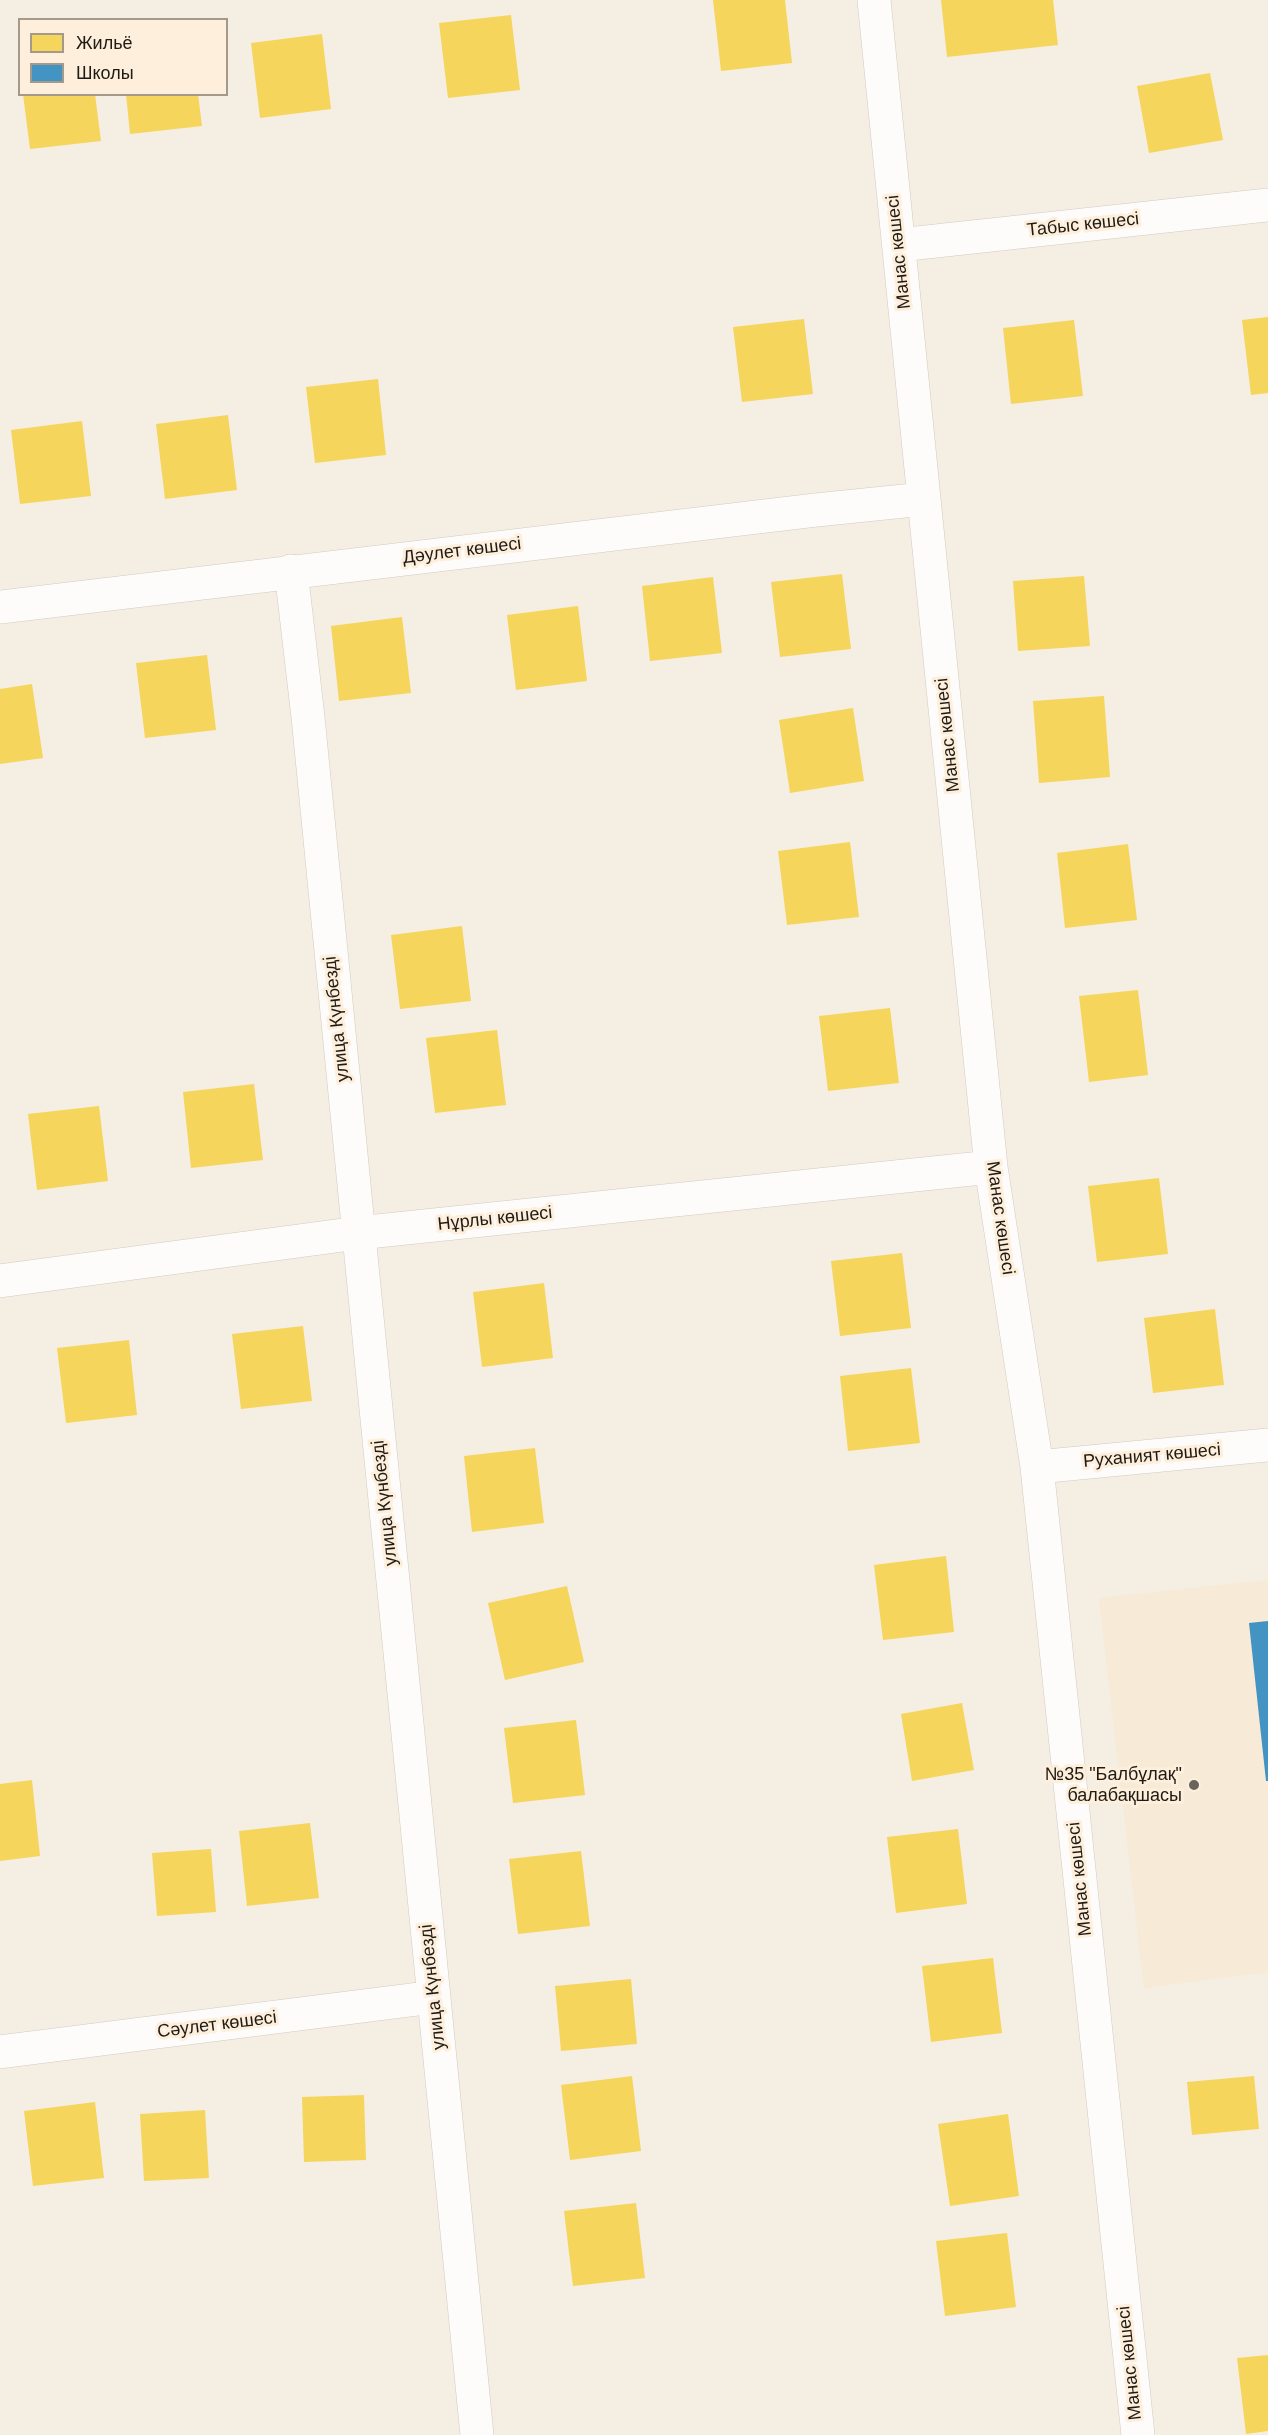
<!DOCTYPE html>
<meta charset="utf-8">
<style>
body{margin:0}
#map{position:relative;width:1268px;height:2435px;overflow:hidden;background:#f5eee3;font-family:Helvetica,sans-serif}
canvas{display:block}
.legend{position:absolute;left:18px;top:18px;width:210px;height:78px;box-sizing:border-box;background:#fdefdb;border:2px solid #a49a8b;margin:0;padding:8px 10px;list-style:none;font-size:18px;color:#1f1a13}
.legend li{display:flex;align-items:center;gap:12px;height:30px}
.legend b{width:30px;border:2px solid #a49a8b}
</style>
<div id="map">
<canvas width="1268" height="2435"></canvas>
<ul class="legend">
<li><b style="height:16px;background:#f6d55c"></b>Жильё</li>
<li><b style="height:16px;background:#4393c3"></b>Школы</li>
</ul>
</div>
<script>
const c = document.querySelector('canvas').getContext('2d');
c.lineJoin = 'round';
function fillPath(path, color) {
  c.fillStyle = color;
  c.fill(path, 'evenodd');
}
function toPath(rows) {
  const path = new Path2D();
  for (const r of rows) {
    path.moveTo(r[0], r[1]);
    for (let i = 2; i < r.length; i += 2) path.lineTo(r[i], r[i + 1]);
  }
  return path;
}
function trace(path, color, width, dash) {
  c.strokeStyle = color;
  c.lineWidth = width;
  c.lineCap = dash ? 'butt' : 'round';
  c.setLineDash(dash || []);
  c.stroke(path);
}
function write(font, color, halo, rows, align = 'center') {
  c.font = font + ' Helvetica,sans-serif';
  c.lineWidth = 6;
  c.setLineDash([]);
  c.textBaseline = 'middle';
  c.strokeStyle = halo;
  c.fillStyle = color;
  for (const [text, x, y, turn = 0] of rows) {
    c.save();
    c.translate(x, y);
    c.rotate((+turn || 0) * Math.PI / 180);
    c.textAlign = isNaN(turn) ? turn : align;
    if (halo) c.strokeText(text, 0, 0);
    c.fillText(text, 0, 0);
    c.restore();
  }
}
fillPath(toPath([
 [1268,1580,1268,1972,1144,1988,1099,1598]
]), '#f7ead6');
fillPath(toPath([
 [713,0,785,0,792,63,721,71],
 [941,0,1053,0,1058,45,947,57],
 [511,15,520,90,448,98,439,23],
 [322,34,331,109,260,118,251,43],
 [1210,73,1223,140,1149,153,1137,86],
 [23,94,95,94,101,141,30,149],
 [126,94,198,94,202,126,130,134],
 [1268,317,1268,393,1251,395,1242,320],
 [804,319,813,394,742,402,733,327],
 [1074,320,1083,396,1011,404,1003,328],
 [378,379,386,455,315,463,306,387],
 [228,415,237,490,165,499,156,424],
 [82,421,91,496,20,504,11,430],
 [842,574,851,649,780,657,771,582],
 [1084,576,1090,646,1018,651,1013,581],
 [713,577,722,653,650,661,642,586],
 [578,606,587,681,516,690,507,615],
 [402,617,411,693,339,701,331,626],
 [207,655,216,730,145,738,136,663],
 [32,684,43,758,0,764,0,689],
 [1104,696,1110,777,1039,783,1033,701],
 [853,708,864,781,790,793,779,720],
 [850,842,859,917,787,925,778,851],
 [1128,844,1137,920,1065,928,1057,853],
 [462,926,471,1001,400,1009,391,935],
 [1138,990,1148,1075,1089,1082,1079,996],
 [890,1008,899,1083,828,1091,819,1016],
 [497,1030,506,1105,435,1113,426,1038],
 [254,1084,263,1160,191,1168,183,1092],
 [99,1106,108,1181,37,1190,28,1114],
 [1159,1178,1168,1254,1097,1262,1088,1186],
 [902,1253,911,1328,840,1336,831,1261],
 [544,1283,553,1358,482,1367,473,1292],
 [1215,1309,1224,1385,1153,1393,1144,1318],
 [303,1326,312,1401,241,1409,232,1334],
 [129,1340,137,1415,66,1423,57,1348],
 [911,1368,920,1443,848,1451,840,1376],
 [535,1448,544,1523,472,1532,464,1456],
 [946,1556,954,1632,883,1640,874,1565],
 [567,1586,584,1662,505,1680,488,1603],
 [962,1703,974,1770,912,1781,901,1714],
 [576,1720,585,1795,513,1803,504,1728],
 [32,1780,40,1856,0,1861,0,1784],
 [310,1823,319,1898,247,1906,239,1831],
 [958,1829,967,1904,896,1913,887,1837],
 [211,1849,216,1912,157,1916,152,1853],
 [581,1851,590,1926,518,1934,509,1859],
 [993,1958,1002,2033,931,2042,922,1966],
 [631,1979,637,2044,561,2051,555,1986],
 [632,2076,641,2151,570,2160,561,2085],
 [1254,2076,1259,2129,1192,2135,1187,2082],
 [364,2095,366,2160,304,2162,302,2097],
 [95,2102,104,2178,33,2186,24,2111],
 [205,2110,209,2178,144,2181,140,2114],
 [1008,2114,1019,2196,950,2206,938,2124],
 [636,2203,645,2278,573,2286,564,2211],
 [1007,2233,1016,2307,945,2316,936,2241],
 [1268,2355,1268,2431,1246,2434,1237,2358]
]), '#f6d55c');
fillPath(toPath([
 [1268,1621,1268,1781,1266,1781,1249,1623]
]), '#4393c3');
const street = toPath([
 [874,0,991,1167,1037,1467,1138,2435],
 [899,245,1268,205],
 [291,571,308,717,477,2435],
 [0,607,816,510,924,499],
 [0,1281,358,1233,991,1167],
 [1037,1467,1268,1445],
 [0,2052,434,1997]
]);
trace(street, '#d0cac1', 34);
trace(street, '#fefcfb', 33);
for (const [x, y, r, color] of [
 [1194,1785,6,"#6a645c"]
]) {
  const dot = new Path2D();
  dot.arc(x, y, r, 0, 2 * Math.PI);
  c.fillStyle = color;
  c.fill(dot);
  trace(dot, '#fdefdb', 2);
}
write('18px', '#1f1a13', '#fdefdb', [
 ["Табыс көшесі",1083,225,-6],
 ["Манас көшесі",899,252,-96],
 ["Дәулет көшесі",462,551,-7],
 ["Манас көшесі",948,735,-96],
 ["улица Күнбезді",337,1019,-96],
 ["Манас көшесі",1000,1218,82],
 ["Нұрлы көшесі",495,1219,-6],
 ["Руханият көшесі",1152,1456,-5],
 ["улица Күнбезді",385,1503,-96],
 ["Манас көшесі",1080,1879,-96],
 ["улица Күнбезді",433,1987,-96],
 ["Сәулет көшесі",217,2025,-7],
 ["Манас көшесі",1130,2363,-96]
]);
write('18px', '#1f1a13', '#fdefdb', [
 ["№35 \"Балбұлақ\"",1182,1775],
 ["балабақшасы",1182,1796]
], 'right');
</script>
